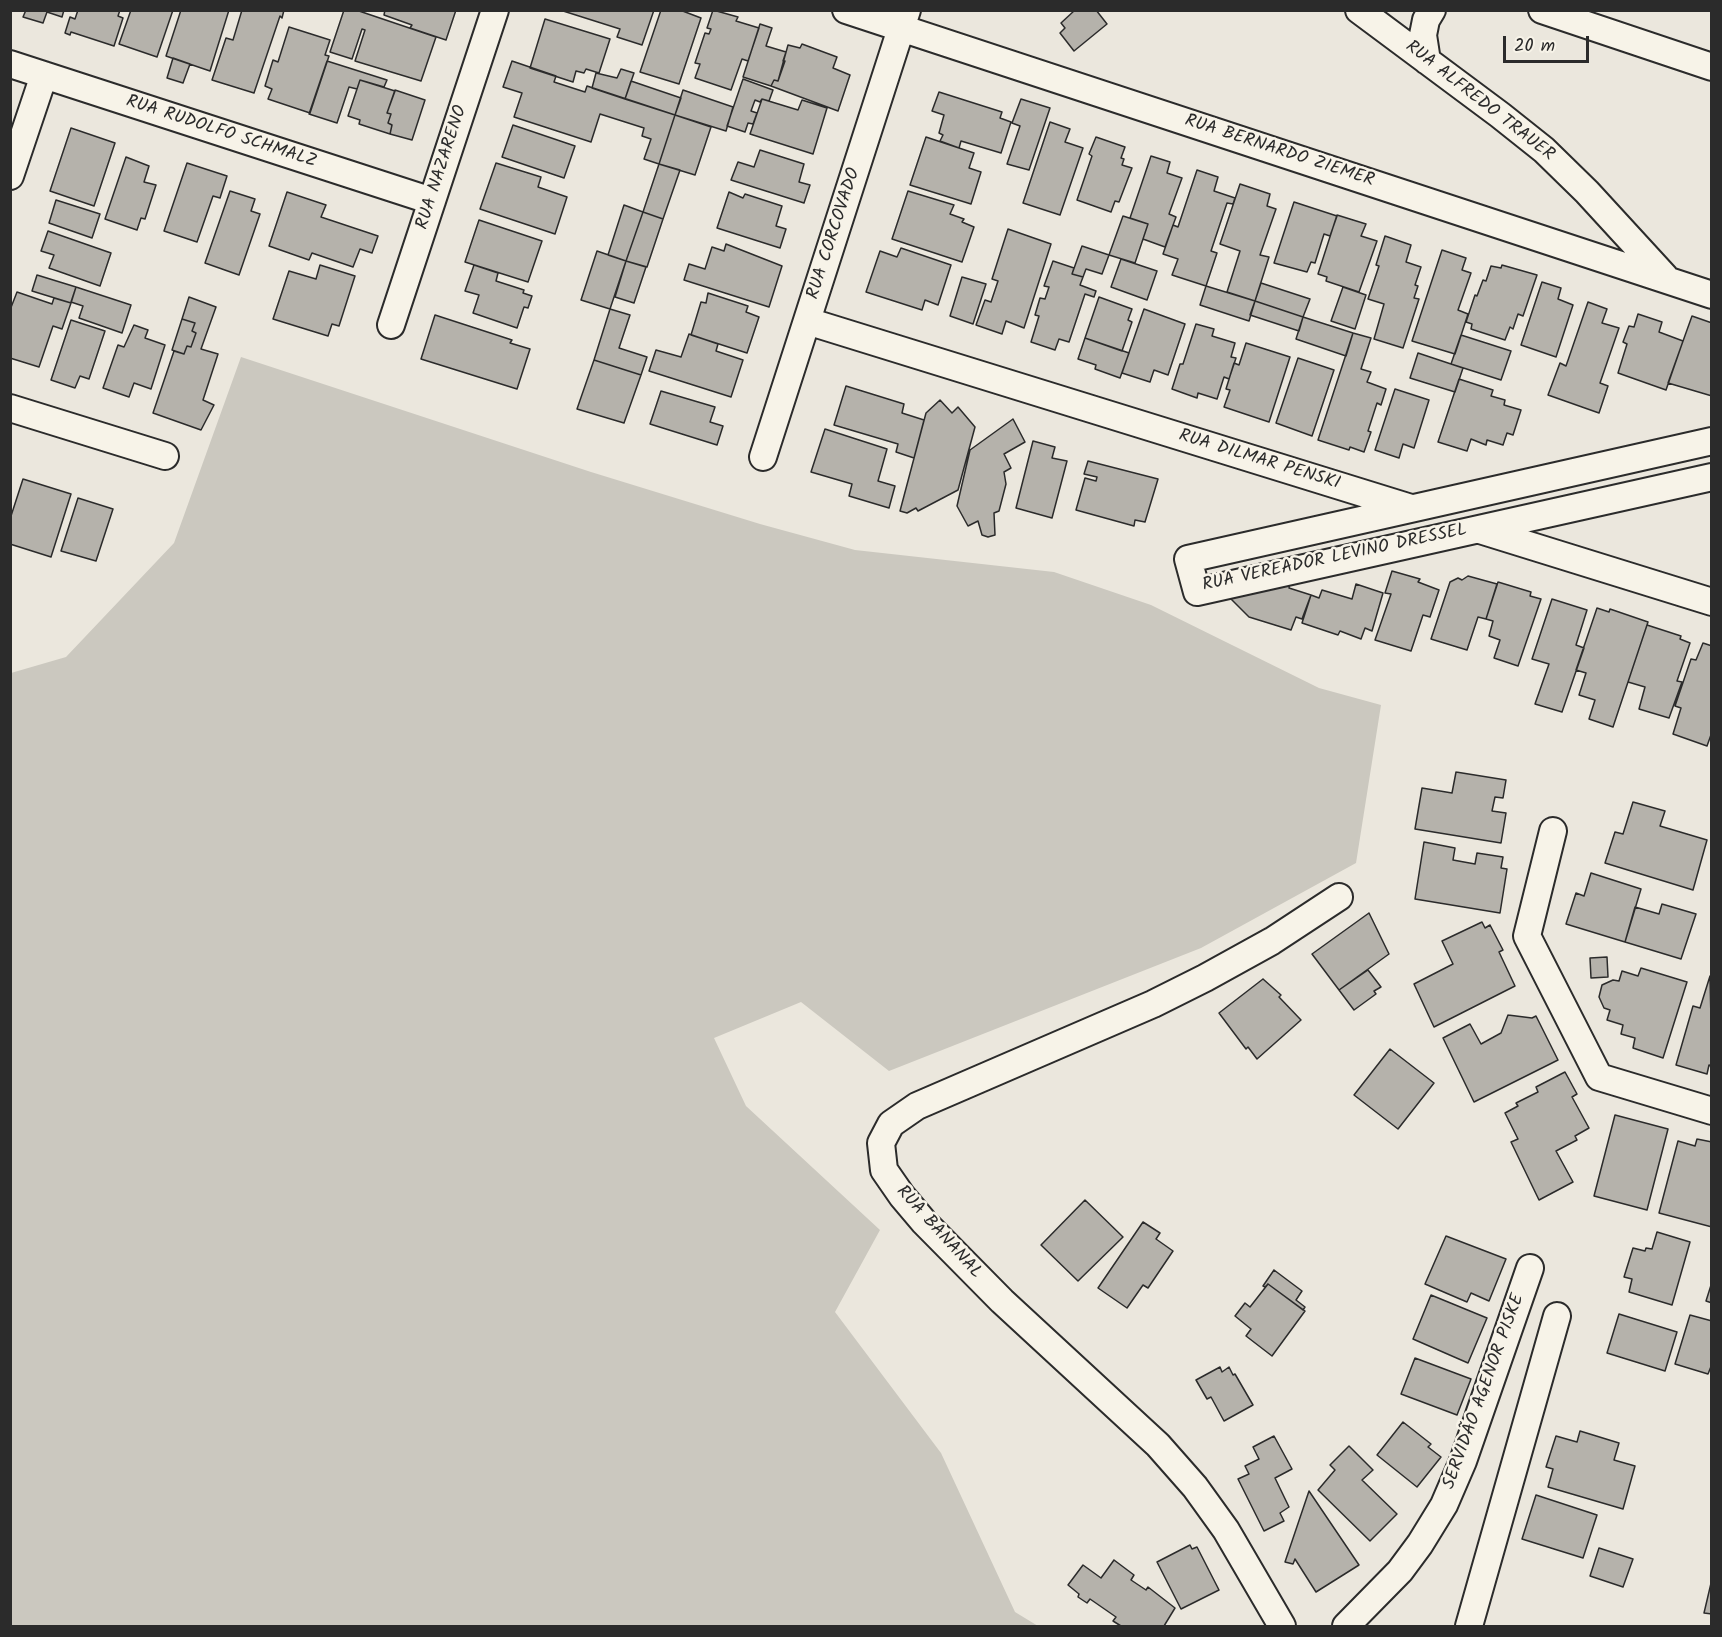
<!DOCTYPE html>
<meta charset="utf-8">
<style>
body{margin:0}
#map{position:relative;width:1722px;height:1637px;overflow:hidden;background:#ebe7dd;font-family:Kalam,sans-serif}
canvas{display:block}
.frame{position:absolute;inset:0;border:12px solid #2b2b2b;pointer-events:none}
.scale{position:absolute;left:1503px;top:36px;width:86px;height:27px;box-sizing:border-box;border:3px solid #2b2b2b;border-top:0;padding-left:8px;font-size:18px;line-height:21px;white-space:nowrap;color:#2b2b2b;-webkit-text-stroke:4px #f7f3e8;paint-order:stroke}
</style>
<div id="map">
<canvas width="1722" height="1637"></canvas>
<div class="frame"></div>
<div class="scale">20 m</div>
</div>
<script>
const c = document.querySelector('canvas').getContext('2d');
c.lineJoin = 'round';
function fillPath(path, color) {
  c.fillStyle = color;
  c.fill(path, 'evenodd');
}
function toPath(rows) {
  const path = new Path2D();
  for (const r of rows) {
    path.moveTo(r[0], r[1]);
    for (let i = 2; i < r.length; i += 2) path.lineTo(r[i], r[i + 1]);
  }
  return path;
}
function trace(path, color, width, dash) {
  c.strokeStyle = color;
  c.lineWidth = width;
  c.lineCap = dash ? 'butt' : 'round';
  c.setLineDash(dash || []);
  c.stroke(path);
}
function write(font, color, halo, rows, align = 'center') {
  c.font = font + ' Kalam,sans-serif';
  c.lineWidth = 5;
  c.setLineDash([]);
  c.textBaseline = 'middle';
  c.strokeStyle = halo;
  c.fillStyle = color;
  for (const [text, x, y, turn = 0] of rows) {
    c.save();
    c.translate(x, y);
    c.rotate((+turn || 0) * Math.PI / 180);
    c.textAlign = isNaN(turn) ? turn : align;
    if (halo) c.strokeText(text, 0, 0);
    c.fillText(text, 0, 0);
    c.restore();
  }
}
fillPath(toPath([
 [241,357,591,472,760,524,855,550,1054,572,1151,605,1319,688,1381,705,1356,863,1201,948,889,1071,801,1002,714,1038,746,1106,880,1230,835,1312,941,1453,1015,1612,1038,1626,11,1626,11,673,66,657,174,543]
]), '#cbc8bf');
const building = toPath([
 [26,10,64,10,62,17,47,12,43,23,23,17,26,10],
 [78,10,120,10,118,16,123,18,114,46,71,32,70,35,65,33,70,17,75,19,78,10],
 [131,10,173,10,157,57,119,44,131,10],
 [181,10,229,10,210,71,166,56,181,10],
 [242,10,284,10,282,18,280,16,254,93,212,80,226,38,233,40,242,10],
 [344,10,356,10,436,37,421,81,355,61,365,30,362,29,352,59,330,52,344,10],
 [385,10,456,10,446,40,410,28,412,25,384,15,385,10],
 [560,10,654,10,642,45,617,37,620,29,560,10],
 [661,10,680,10,701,18,679,84,640,72,661,10],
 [713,10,738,17,736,21,759,28,748,61,742,59,731,90,695,78,700,64,695,63,705,33,709,34,711,29,707,28,713,10],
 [1075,10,1096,10,1107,24,1074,51,1060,33,1065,28,1061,23,1075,10],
 [545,19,610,39,599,73,586,69,584,73,576,71,573,82,530,68,545,19],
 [760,24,772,28,766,46,786,52,783,61,785,61,778,81,774,80,771,86,743,77,760,24],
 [289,27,330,40,325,55,329,56,310,113,268,99,272,89,265,86,273,60,278,62,289,27],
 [802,44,837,57,833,68,850,75,838,111,771,86,774,80,778,81,788,45,800,48,802,44],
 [173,58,190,64,183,83,167,78,173,58],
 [327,61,387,80,384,87,360,80,357,89,349,87,337,123,309,114,327,61],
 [512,61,556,76,554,82,585,92,587,86,675,115,659,164,644,159,651,139,642,136,644,128,600,114,591,142,514,117,522,93,503,87,512,61],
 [621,69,634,73,625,99,592,88,596,73,617,78,621,69],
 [743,79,773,90,769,101,762,99,760,102,755,100,751,111,757,113,753,124,748,123,745,132,727,126,743,79],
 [360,80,395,91,387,113,391,114,388,123,392,125,390,134,359,124,360,120,348,116,360,80],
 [631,81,681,98,675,115,625,99,631,81],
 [395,90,425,100,412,140,390,134,392,125,388,123,391,114,387,113,395,90],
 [683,90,733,107,726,131,675,115,683,90],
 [939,92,1002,112,1000,118,1011,122,1001,153,961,141,959,148,940,141,943,135,939,133,944,115,932,111,939,92],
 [762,99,798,110,802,100,827,108,813,154,750,134,762,99],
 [1021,99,1050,108,1029,170,1007,164,1020,126,1012,123,1021,99],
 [675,115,711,127,695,175,659,164,675,115],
 [1050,122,1070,129,1065,142,1083,148,1060,215,1023,203,1050,122],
 [513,125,575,146,564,178,502,157,513,125],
 [71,128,115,143,94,206,50,191,71,128],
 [926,137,974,153,969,168,981,172,971,204,910,185,926,137],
 [1096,137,1125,147,1121,158,1124,159,1122,165,1132,168,1119,202,1115,201,1111,212,1077,200,1092,156,1089,154,1096,137],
 [760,150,804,164,799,182,810,185,804,203,731,180,738,162,754,167,760,150],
 [1151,156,1170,162,1167,173,1182,178,1169,214,1176,217,1165,247,1143,239,1148,224,1130,218,1151,156],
 [126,157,149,166,144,182,156,185,145,219,141,218,137,230,105,219,126,157],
 [187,163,227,176,220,198,213,196,197,242,164,231,187,163],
 [496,163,541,177,538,187,567,197,555,234,480,209,496,163],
 [659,164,680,170,663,219,643,212,659,164],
 [1197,170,1218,177,1214,191,1235,198,1233,204,1227,203,1211,251,1217,253,1206,286,1172,275,1178,259,1163,254,1173,225,1178,227,1197,170],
 [1240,184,1270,194,1267,206,1276,209,1260,255,1269,257,1255,301,1227,292,1240,251,1220,244,1240,184],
 [230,191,255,199,251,211,260,214,239,275,205,263,230,191],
 [908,191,954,205,950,214,964,219,962,222,974,227,962,262,892,239,908,191],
 [287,192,326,205,321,217,378,236,372,253,360,249,353,267,312,253,309,260,269,246,287,192],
 [729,192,743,198,745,194,782,206,776,226,786,229,780,248,717,228,729,192],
 [56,200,100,214,92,238,49,223,56,200],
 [1294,202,1337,216,1330,236,1324,234,1315,263,1311,262,1307,272,1274,263,1294,202],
 [624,205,643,212,626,261,608,255,624,205],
 [643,212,663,219,647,267,626,261,643,212],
 [1337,215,1366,224,1361,236,1377,241,1359,292,1326,281,1327,277,1318,274,1337,215],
 [1123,216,1148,224,1135,263,1109,255,1123,216],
 [479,220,542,241,528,282,465,262,479,220],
 [1008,229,1051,244,1024,328,1006,321,1002,334,976,325,985,300,991,302,998,281,992,279,1008,229],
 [48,231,111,253,100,286,49,268,54,255,41,251,48,231],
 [1385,236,1411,245,1406,262,1421,267,1415,285,1418,286,1414,298,1419,299,1403,348,1374,339,1384,304,1368,299,1379,266,1376,265,1385,236],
 [726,244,782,266,769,307,684,280,689,264,705,269,712,247,724,251,726,244],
 [1082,246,1109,255,1102,274,1086,269,1083,277,1072,274,1082,246],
 [901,248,951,265,938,305,925,300,922,310,866,292,880,251,897,257,901,248],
 [1442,250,1466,258,1462,270,1471,273,1458,310,1468,314,1455,354,1412,341,1442,250],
 [597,251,626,261,610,309,581,300,597,251],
 [1121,259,1157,271,1147,300,1111,287,1121,259],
 [626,261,646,267,634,303,615,297,626,261],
 [1053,261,1074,268,1072,274,1083,277,1080,285,1096,291,1094,297,1085,294,1069,342,1059,339,1055,350,1031,342,1039,316,1035,315,1040,298,1045,299,1049,287,1044,286,1053,261],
 [320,265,355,276,339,326,332,324,328,336,273,319,289,271,316,279,320,265],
 [474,265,498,273,496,281,524,290,523,293,532,296,528,308,524,307,517,328,473,313,479,295,465,291,474,265],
 [1502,265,1537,275,1523,316,1518,314,1513,329,1510,327,1505,340,1471,329,1472,324,1466,322,1475,295,1477,296,1483,280,1486,281,1491,266,1501,268,1502,265],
 [37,275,76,287,71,303,32,291,37,275],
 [962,277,986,284,973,324,950,316,962,277],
 [1542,282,1561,288,1558,299,1573,305,1556,357,1521,345,1542,282],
 [1261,283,1310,299,1303,317,1255,301,1261,283],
 [1206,286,1255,301,1249,321,1200,305,1206,286],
 [76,287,131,305,122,333,79,318,83,306,71,302,76,287],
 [1343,287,1366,295,1355,329,1331,321,1343,287],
 [17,292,52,304,54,298,71,303,62,329,53,326,39,367,10,358,10,310,17,292],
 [708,293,748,306,746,312,759,317,747,353,691,335,701,302,706,303,708,293],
 [189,297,216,307,201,349,218,354,203,400,214,405,201,430,153,413,174,351,184,354,187,346,191,347,196,333,192,331,195,323,182,319,189,297],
 [1099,297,1132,309,1128,320,1132,322,1122,351,1085,338,1099,297],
 [1255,301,1303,317,1299,331,1250,315,1255,301],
 [1588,302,1607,309,1602,323,1619,328,1600,383,1608,386,1599,413,1548,395,1560,363,1566,366,1588,302],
 [610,309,630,315,619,348,647,357,641,375,594,360,610,309],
 [1144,309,1185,324,1168,375,1154,370,1150,382,1122,373,1144,309],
 [1638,314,1662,322,1659,332,1683,341,1666,390,1618,373,1627,344,1623,342,1629,326,1634,327,1638,314],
 [435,315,512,340,510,343,530,349,517,389,421,359,435,315],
 [1692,316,1712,323,1712,396,1668,383,1692,316],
 [1303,317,1353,333,1346,356,1296,339,1303,317],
 [182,319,195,323,192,331,196,333,191,347,187,346,184,354,172,350,182,319],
 [71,320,105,331,89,379,80,376,75,388,51,380,71,320],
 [1196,324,1214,329,1212,336,1235,343,1231,357,1236,358,1229,379,1224,377,1217,399,1198,393,1197,398,1172,389,1180,364,1183,364,1196,324],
 [134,325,148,330,145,338,165,345,151,389,134,383,129,397,103,388,118,345,124,347,134,325],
 [1353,333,1371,338,1361,369,1371,372,1367,382,1386,389,1381,405,1377,403,1368,431,1371,432,1364,452,1350,447,1349,450,1318,440,1353,333],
 [689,334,718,344,716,351,743,360,731,397,649,371,656,350,681,357,689,334],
 [1461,335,1511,351,1501,380,1451,364,1461,335],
 [1085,338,1129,353,1120,378,1095,369,1096,365,1078,359,1085,338],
 [1246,343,1290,357,1269,422,1224,407,1230,390,1226,389,1234,363,1239,365,1246,343],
 [1418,353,1463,368,1455,392,1410,378,1418,353],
 [1298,358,1334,370,1312,436,1276,423,1298,358],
 [594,360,641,375,624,423,577,409,594,360],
 [1459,379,1493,390,1491,396,1505,400,1504,405,1521,410,1513,435,1507,433,1503,445,1487,440,1486,445,1471,439,1467,451,1438,442,1459,379],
 [846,386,904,404,902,413,924,420,914,458,896,452,898,444,834,425,846,386],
 [1395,389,1429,400,1414,448,1403,444,1399,458,1375,450,1395,389],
 [661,391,715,407,710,422,723,426,717,445,650,424,661,391],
 [940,400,952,413,958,407,975,427,958,490,918,511,916,508,907,513,900,511,926,413,940,400],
 [1013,419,1025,442,1004,454,1011,468,1004,472,1006,484,999,511,994,513,995,535,988,537,982,535,978,521,968,526,957,506,970,450,1013,419],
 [825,429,887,449,878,481,895,486,889,508,849,496,852,484,811,472,825,429],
 [1033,441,1055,447,1052,458,1067,461,1052,518,1016,508,1033,441],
 [1088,461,1158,479,1145,522,1135,520,1134,526,1076,510,1085,478,1096,481,1097,477,1084,474,1088,461],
 [23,479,71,494,51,557,10,544,10,519,23,479],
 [78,498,113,509,96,561,61,551,78,498],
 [1392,571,1420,579,1418,582,1439,590,1430,617,1423,615,1411,651,1375,640,1391,594,1385,593,1392,571],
 [1468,576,1497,584,1486,619,1478,617,1467,650,1431,639,1450,582,1458,578,1462,580,1468,576],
 [1290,582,1289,588,1311,595,1302,619,1296,617,1291,630,1249,617,1227,595,1290,582],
 [1498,582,1531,592,1530,596,1541,599,1518,666,1494,658,1500,640,1489,636,1493,621,1486,619,1498,582],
 [1356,584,1383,593,1372,631,1365,628,1361,639,1340,631,1338,635,1302,623,1311,595,1319,598,1322,590,1352,599,1356,584],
 [1552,599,1587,610,1576,645,1584,648,1562,712,1535,704,1549,664,1532,659,1552,599],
 [1597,608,1609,612,1610,609,1648,622,1613,727,1589,719,1595,700,1579,695,1586,673,1576,670,1597,608],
 [1647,625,1681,636,1680,639,1690,643,1677,681,1682,682,1669,718,1639,709,1645,687,1628,682,1647,625],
 [1703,643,1712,646,1712,732,1707,746,1673,734,1681,708,1675,706,1691,659,1696,660,1703,643],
 [1456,772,1506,780,1503,798,1495,797,1492,811,1506,813,1501,843,1415,829,1422,788,1452,793,1456,772],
 [1633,802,1665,811,1660,826,1707,840,1693,890,1605,863,1615,832,1623,834,1633,802],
 [1424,842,1455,848,1453,860,1475,864,1477,853,1503,857,1501,868,1507,869,1500,913,1415,899,1424,842],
 [1591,873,1641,889,1625,942,1566,924,1576,893,1584,896,1591,873],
 [1662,904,1696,914,1681,959,1625,942,1635,907,1659,914,1662,904],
 [1369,913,1389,954,1339,990,1312,954,1369,913],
 [1482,922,1485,928,1490,925,1503,950,1499,952,1515,986,1434,1027,1414,984,1453,964,1442,941,1482,922],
 [1607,957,1608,977,1591,978,1590,958,1607,957],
 [1641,968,1687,982,1663,1058,1633,1048,1635,1038,1621,1034,1623,1025,1607,1020,1610,1010,1604,1008,1599,997,1602,985,1613,980,1619,981,1622,971,1638,976,1641,968],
 [1368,970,1381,987,1374,991,1376,994,1354,1010,1339,990,1368,970],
 [1710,976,1712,1066,1709,1065,1707,1074,1676,1065,1693,1006,1700,1008,1710,976],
 [1263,979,1281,995,1279,997,1301,1020,1257,1059,1248,1047,1246,1049,1219,1013,1263,979],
 [1508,1015,1532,1018,1536,1016,1558,1060,1474,1102,1443,1038,1470,1024,1481,1044,1501,1033,1508,1015],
 [1390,1049,1434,1083,1398,1129,1354,1095,1390,1049],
 [1565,1072,1577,1094,1572,1097,1589,1128,1575,1136,1577,1140,1556,1151,1573,1182,1539,1200,1511,1142,1518,1139,1505,1113,1518,1106,1516,1103,1538,1092,1536,1087,1565,1072],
 [1615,1115,1668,1129,1647,1210,1594,1196,1615,1115],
 [1697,1139,1712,1142,1712,1227,1659,1213,1678,1141,1695,1146,1697,1139],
 [1085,1200,1123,1237,1078,1281,1041,1245,1085,1200],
 [1143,1222,1160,1233,1156,1239,1173,1251,1148,1288,1143,1285,1127,1308,1098,1288,1143,1222],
 [1657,1232,1690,1242,1672,1305,1629,1292,1632,1279,1624,1277,1633,1248,1645,1251,1646,1248,1652,1249,1657,1232],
 [1446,1236,1506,1259,1489,1301,1471,1293,1467,1302,1425,1284,1446,1236],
 [1274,1270,1302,1291,1296,1300,1305,1307,1303,1310,1268,1284,1265,1287,1263,1286,1274,1270],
 [1712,1282,1712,1303,1706,1301,1712,1282],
 [1268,1284,1305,1311,1272,1356,1246,1336,1251,1329,1235,1316,1245,1303,1250,1307,1268,1284],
 [1431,1295,1487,1318,1468,1363,1413,1339,1431,1295],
 [1619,1314,1677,1332,1665,1371,1607,1353,1619,1314],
 [1690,1315,1712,1321,1712,1364,1708,1374,1675,1364,1690,1315],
 [1415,1358,1471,1379,1457,1415,1401,1394,1415,1358],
 [1220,1367,1222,1372,1229,1367,1233,1375,1235,1374,1253,1405,1224,1421,1211,1397,1207,1399,1196,1380,1220,1367],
 [1403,1422,1431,1444,1428,1447,1441,1457,1417,1487,1377,1455,1403,1422],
 [1580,1431,1619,1443,1614,1460,1635,1466,1623,1509,1548,1487,1553,1469,1546,1467,1556,1436,1577,1442,1580,1431],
 [1274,1436,1292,1469,1275,1478,1289,1507,1280,1513,1284,1521,1264,1531,1238,1479,1249,1474,1245,1466,1259,1459,1253,1447,1274,1436],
 [1349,1446,1373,1470,1362,1480,1397,1514,1370,1541,1318,1490,1335,1470,1330,1465,1349,1446],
 [1309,1491,1359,1565,1316,1592,1295,1559,1293,1564,1285,1562,1309,1491],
 [1536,1495,1597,1515,1583,1558,1522,1539,1536,1495],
 [1190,1545,1192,1549,1197,1547,1219,1590,1181,1609,1157,1562,1190,1545],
 [1599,1548,1633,1559,1623,1587,1590,1576,1599,1548],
 [1114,1560,1134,1575,1131,1580,1146,1590,1148,1587,1175,1608,1164,1626,1121,1626,1113,1621,1116,1617,1090,1599,1087,1603,1078,1597,1079,1594,1068,1585,1083,1565,1101,1578,1114,1560],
 [1712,1579,1712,1614,1704,1613,1712,1579]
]);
fillPath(building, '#b5b2ab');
trace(building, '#2b2b2b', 1.5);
const minor = toPath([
 [846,10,1712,295],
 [1359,10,1500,115,1544,150,1587,192,1665,277],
 [1542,10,1712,67],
 [1427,61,1423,35,1426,20,1432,10],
 [10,64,432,201],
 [10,176,44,75],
 [807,321,1411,508],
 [391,325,495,10],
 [10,408,165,456],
 [1712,441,1188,559,1197,592,1712,477],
 [763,457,907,10],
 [1480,530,1712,602],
 [1553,831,1527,936,1599,1077,1712,1111],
 [1282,1626,1226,1530,1195,1487,1158,1445,1002,1301,924,1222,902,1196,884,1170,881,1143,891,1124,917,1106,1153,1004,1205,978,1272,941,1339,897],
 [1346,1626,1400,1571,1420,1544,1444,1505,1463,1461,1530,1268],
 [1469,1626,1557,1316]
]);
trace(minor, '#2b2b2b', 30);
trace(minor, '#f7f3e8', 26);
write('18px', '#2b2b2b', '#f7f3e8', [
 ["RUA ALFREDO TRAUER",1479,102,38],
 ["RUA RUDOLFO SCHMALZ",221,133,18],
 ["RUA BERNARDO ZIEMER",1279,152,18],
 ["RUA NAZARENO",443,168,-72],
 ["RUA CORCOVADO",835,234,-72],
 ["RUA DILMAR PENSKI",1259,461,17],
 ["RUA VEREADOR LEVINO DRESSEL",1335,559,-12],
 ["RUA BANANAL",938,1233,48],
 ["SERVIDÃO AGENOR PISKE",1485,1392,-70]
]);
</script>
